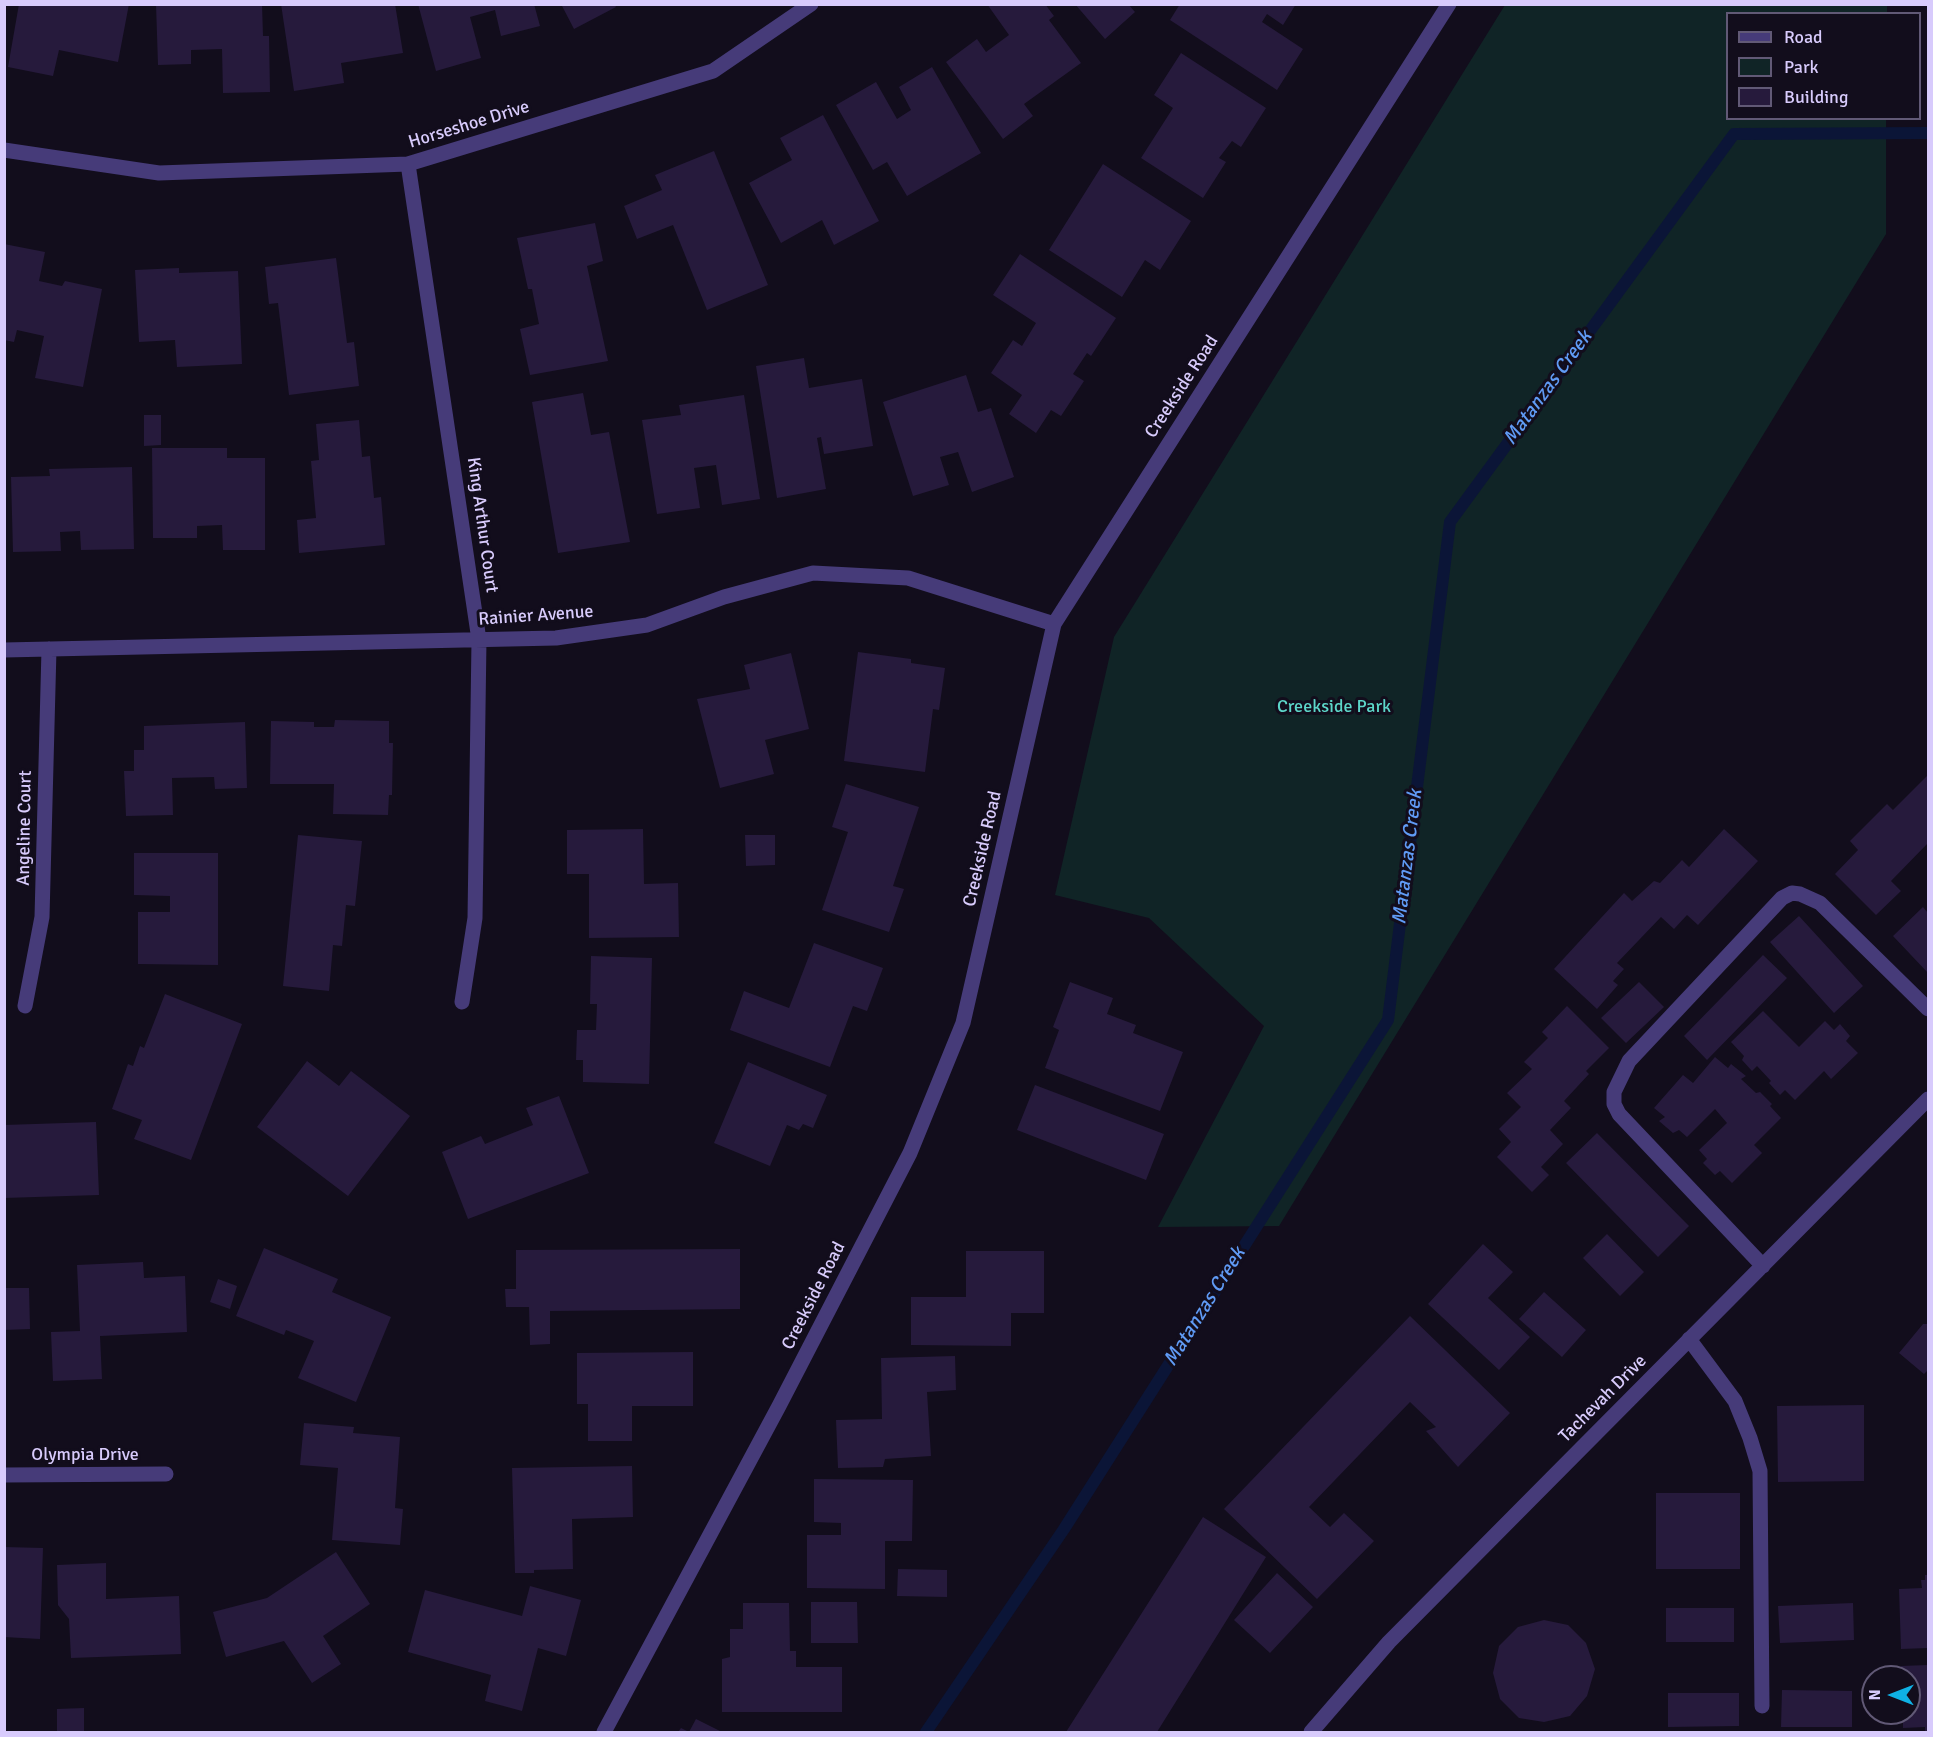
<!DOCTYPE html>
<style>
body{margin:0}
#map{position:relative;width:1933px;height:1737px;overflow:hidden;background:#120d1c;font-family:Signika,sans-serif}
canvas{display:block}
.frame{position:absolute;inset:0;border:6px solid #d8cbfc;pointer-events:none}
.legend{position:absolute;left:1726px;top:12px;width:195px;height:108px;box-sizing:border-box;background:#120d1c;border:2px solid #615976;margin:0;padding:8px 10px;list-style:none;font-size:18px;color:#d8cbfc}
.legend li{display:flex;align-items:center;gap:12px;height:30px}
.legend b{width:30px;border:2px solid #615976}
.north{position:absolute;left:1861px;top:1665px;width:60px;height:60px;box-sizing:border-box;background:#120d1c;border:2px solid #615976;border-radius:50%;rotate:270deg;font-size:16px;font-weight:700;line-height:24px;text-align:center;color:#d8cbfc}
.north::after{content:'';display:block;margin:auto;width:21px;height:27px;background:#0fb1e5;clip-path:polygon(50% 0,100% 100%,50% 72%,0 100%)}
</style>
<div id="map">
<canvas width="1933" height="1737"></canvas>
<div class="frame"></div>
<ul class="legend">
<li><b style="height:8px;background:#463b79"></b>Road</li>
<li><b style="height:16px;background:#102426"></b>Park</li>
<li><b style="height:16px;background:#261a3c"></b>Building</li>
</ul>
<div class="north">N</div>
</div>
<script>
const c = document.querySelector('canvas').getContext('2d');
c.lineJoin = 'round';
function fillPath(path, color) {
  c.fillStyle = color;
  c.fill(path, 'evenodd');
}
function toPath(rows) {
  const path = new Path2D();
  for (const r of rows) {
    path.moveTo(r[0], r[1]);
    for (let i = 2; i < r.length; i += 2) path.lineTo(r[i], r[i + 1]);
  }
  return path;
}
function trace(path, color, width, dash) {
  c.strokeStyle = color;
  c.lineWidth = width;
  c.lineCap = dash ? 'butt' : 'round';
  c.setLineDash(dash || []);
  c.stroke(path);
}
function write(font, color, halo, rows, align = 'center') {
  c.font = font + ' Signika,sans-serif';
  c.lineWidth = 6;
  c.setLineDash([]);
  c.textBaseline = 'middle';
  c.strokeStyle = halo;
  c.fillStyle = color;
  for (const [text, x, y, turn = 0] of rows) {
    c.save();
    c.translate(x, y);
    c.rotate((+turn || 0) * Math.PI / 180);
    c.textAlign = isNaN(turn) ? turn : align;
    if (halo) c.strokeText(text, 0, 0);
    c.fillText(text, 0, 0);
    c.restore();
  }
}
fillPath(toPath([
 [1505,5,1887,5,1887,13,1728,14,1728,118,1886,119,1886,234,1279,1226,1158,1227,1264,1026,1149,918,1055,895,1114,637]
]), '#102426');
trace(toPath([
 [926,1732,1064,1529,1388,1020,1450,522,1734,134,1928,133]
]), '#0b1537', 12);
fillPath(toPath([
 [19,4,129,4,118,62,59,50,53,76,8,67],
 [156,4,262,4,263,36,269,36,270,92,223,93,222,49,191,50,191,64,158,65],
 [281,4,395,4,403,53,341,63,344,83,294,91],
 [418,4,534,4,540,26,501,36,495,10,470,17,481,58,436,71],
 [561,4,614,4,616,7,574,29],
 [987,4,1045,4,1054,16,1049,20,1081,63,1024,104,1033,116,1003,139,946,62,977,39,986,52,1009,35],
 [1075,4,1128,4,1135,12,1105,39],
 [1180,4,1296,4,1283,25,1267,14,1262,22,1303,49,1277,90,1170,20],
 [1181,53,1266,108,1241,147,1232,141,1219,158,1226,162,1203,198,1141,158,1173,108,1154,95],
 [932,67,981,153,907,196,887,162,873,170,836,105,876,82,897,119,911,110,899,87],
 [823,115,879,221,834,245,822,220,781,243,749,183,792,160,780,138],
 [714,151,768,285,707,310,673,225,637,239,624,206,662,190,655,175],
 [1103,164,1191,221,1160,270,1145,260,1122,297,1049,250],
 [595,223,603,261,587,266,608,361,530,375,520,329,539,324,532,289,528,289,517,238],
 [4,244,45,252,39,281,62,286,65,281,102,289,83,387,35,378,44,336,17,330,14,342,4,340],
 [1020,254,1116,318,1091,356,1087,353,1073,374,1084,381,1061,416,1051,410,1036,433,1009,414,1022,395,991,373,1013,340,1022,346,1036,323,993,295],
 [336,258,347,343,354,342,359,386,289,395,278,303,269,304,265,267],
 [179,268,179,273,238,271,242,364,177,367,175,340,139,342,135,270],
 [804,358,809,388,862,379,873,446,824,454,821,437,817,438,826,489,777,498,756,366],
 [966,375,978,412,991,408,1014,477,972,492,958,452,940,457,949,485,913,496,883,402],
 [583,393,591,435,609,432,630,542,558,553,532,402],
 [744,395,760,499,722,505,716,465,694,468,700,508,657,514,642,420,681,415,679,405],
 [144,415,161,415,161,445,144,446],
 [359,420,362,457,370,456,374,498,381,497,385,545,299,553,297,520,316,518,311,461,319,460,316,424],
 [152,448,227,448,227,458,265,458,265,550,223,550,222,525,197,526,197,538,153,538],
 [132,467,134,549,81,550,80,531,60,532,61,551,13,552,11,477,50,476,49,469],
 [858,652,911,659,911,663,945,668,939,710,933,709,925,772,844,761],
 [791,653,809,729,765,740,774,774,720,788,697,699,750,689,744,665],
 [335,720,389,721,389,743,393,743,392,795,389,795,388,815,333,814,334,784,270,784,271,721,314,722,314,727,334,727],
 [245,722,247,788,215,789,214,777,172,778,173,815,126,816,124,771,134,771,134,750,144,750,144,726],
 [1928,775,1928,843,1891,881,1901,891,1876,915,1835,874,1858,850,1850,841,1887,804,1893,810],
 [846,784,919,807,893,886,904,889,889,932,822,910,848,832,832,827],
 [643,829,644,884,678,883,679,937,589,938,589,874,567,874,567,830],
 [1724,829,1758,861,1698,925,1687,915,1674,929,1661,917,1617,963,1624,969,1613,981,1618,985,1597,1009,1554,969,1624,893,1632,901,1654,881,1660,883,1682,860,1689,867],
 [298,835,362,841,355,906,346,905,342,946,333,945,329,991,283,986],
 [745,835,775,835,775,865,746,866],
 [134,853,218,853,218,965,138,964,138,912,170,912,170,896,134,895],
 [1923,907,1928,913,1928,973,1893,936],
 [1799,916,1863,986,1834,1013,1770,942],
 [814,943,883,968,867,1011,853,1006,830,1067,730,1030,744,991,789,1008],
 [1763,955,1787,978,1707,1060,1684,1036],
 [591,956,652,958,649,1084,583,1082,583,1060,576,1060,577,1030,596,1030,597,1004,590,1004],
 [1070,982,1113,998,1107,1014,1136,1025,1133,1033,1183,1052,1160,1111,1045,1068,1059,1030,1053,1027],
 [1639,982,1664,1007,1626,1043,1601,1018],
 [165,994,242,1024,191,1160,134,1139,142,1120,112,1109,128,1064,133,1066,140,1046,144,1048],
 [1567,1006,1609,1048,1586,1071,1589,1074,1564,1101,1571,1108,1550,1130,1563,1144,1541,1167,1549,1175,1532,1192,1497,1157,1511,1142,1499,1129,1521,1107,1507,1093,1532,1069,1524,1062,1548,1038,1542,1032],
 [1763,1011,1799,1047,1825,1021,1834,1030,1840,1024,1850,1036,1846,1041,1858,1053,1831,1079,1824,1071,1795,1100,1785,1090,1780,1095,1769,1083,1771,1081,1757,1066,1752,1071,1742,1060,1744,1056,1731,1042],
 [1715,1057,1728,1068,1731,1064,1746,1076,1741,1079,1756,1093,1760,1092,1772,1104,1770,1106,1781,1118,1754,1145,1762,1153,1732,1183,1720,1171,1715,1175,1703,1163,1707,1159,1699,1150,1727,1123,1715,1109,1687,1137,1679,1130,1673,1133,1659,1121,1665,1117,1654,1108,1683,1075,1693,1083],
 [307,1061,339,1086,351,1071,410,1116,348,1196,257,1127],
 [748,1062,827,1095,813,1128,803,1124,799,1130,787,1125,770,1166,714,1143],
 [1035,1085,1164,1134,1146,1180,1017,1130],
 [559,1096,589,1173,468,1219,442,1152,481,1136,485,1144,533,1125,526,1108],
 [96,1122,99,1195,4,1198,4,1125],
 [1597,1133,1689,1226,1658,1257,1566,1163],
 [1607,1234,1644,1272,1620,1296,1583,1258],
 [1483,1244,1513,1272,1488,1298,1530,1337,1499,1370,1428,1304],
 [264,1248,338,1279,332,1292,391,1317,356,1402,298,1378,314,1341,286,1330,284,1335,236,1316],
 [740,1249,740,1309,550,1311,550,1344,530,1345,529,1307,506,1307,505,1289,516,1289,516,1250],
 [966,1251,1044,1251,1044,1313,1011,1313,1011,1346,911,1345,911,1297,966,1297],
 [143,1262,144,1278,185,1276,187,1332,100,1336,102,1379,53,1381,51,1332,80,1331,77,1265],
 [218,1279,237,1286,230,1309,210,1302],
 [4,1288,29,1288,30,1329,4,1330],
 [1544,1292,1586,1330,1562,1357,1519,1319],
 [1410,1316,1510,1413,1458,1467,1426,1431,1436,1427,1410,1402,1309,1507,1330,1527,1344,1513,1374,1541,1317,1599,1224,1509],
 [1923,1324,1928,1324,1928,1370,1924,1374,1899,1353],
 [693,1352,693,1406,632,1406,632,1441,588,1441,588,1404,577,1404,577,1353],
 [955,1356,956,1390,927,1392,931,1456,885,1459,883,1467,838,1468,836,1420,882,1419,881,1358],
 [1864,1405,1864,1481,1778,1482,1777,1406],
 [304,1423,354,1427,353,1433,400,1437,395,1508,403,1509,400,1545,332,1540,338,1468,300,1465],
 [632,1466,633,1517,572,1519,573,1569,534,1570,534,1573,515,1573,512,1468],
 [814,1479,913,1480,912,1541,885,1541,885,1589,807,1588,807,1535,841,1535,841,1523,814,1522],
 [1656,1493,1740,1493,1740,1569,1656,1569],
 [1203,1517,1266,1557,1157,1732,1066,1732],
 [4,1547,43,1548,40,1639,4,1637],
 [336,1552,370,1604,323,1636,341,1664,312,1683,284,1641,226,1657,213,1612,267,1598],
 [106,1563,106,1599,179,1596,181,1654,71,1658,69,1619,58,1605,57,1565],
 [898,1569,947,1570,947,1597,897,1596],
 [1277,1573,1313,1607,1270,1653,1234,1620],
 [1925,1575,1928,1575,1928,1648,1901,1649,1899,1589,1922,1588,1921,1580,1925,1580],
 [530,1586,581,1600,566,1656,538,1648,522,1711,485,1701,491,1675,408,1652,425,1590,522,1616],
 [811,1602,857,1602,858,1643,811,1643],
 [743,1603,789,1603,790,1651,796,1651,796,1667,842,1667,842,1712,722,1712,722,1659,730,1657,730,1629,743,1629],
 [1853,1603,1854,1640,1780,1643,1778,1606],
 [1666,1608,1734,1608,1734,1642,1666,1642],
 [1544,1620,1568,1625,1586,1643,1595,1669,1587,1696,1570,1716,1544,1722,1519,1718,1500,1699,1493,1673,1499,1646,1518,1627],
 [1928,1665,1928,1732,1925,1732,1925,1727,1903,1728,1903,1713,1909,1713,1909,1677,1902,1677,1901,1666],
 [1782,1690,1852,1691,1852,1727,1781,1727],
 [1668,1693,1739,1693,1739,1726,1668,1727],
 [84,1708,84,1732,57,1732,57,1709],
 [696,1719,722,1732,678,1732,681,1728,689,1732]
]), '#261a3c');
trace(toPath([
 [4,150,159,173,408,164,713,71,811,4],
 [408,164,479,640,475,918,462,1002],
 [4,650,556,638,647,625,724,597,813,573,908,578,1054,624],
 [25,1006,42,917,49,649],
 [1763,1266,1619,1114,1614,1104,1614,1092,1629,1061,1782,898,1792,893,1800,894,1820,903,1928,1009],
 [1689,1339,1735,1401,1750,1438,1760,1471,1762,1706],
 [4,1475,166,1474],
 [604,1732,779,1406,910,1153,963,1023,1054,624,1449,4],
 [1311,1732,1389,1642,1928,1099]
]), '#463b79', 15);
write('18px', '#d8cbfc', '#120d1c', [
 ["Horseshoe Drive",469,125,-17],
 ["Creekside Road",1182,387,-57],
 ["King Arthur Court",482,525,82],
 ["Rainier Avenue",536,616,-4],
 ["Angeline Court",25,828,-89],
 ["Creekside Road",983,849,-77],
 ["Creekside Road",814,1296,-63],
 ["Tachevah Drive",1603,1399,-45],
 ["Olympia Drive",85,1455]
]);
write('18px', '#5dd6c9', '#120d1c', [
 ["Creekside Park",1334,707]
]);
write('italic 20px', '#609bf5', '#120d1c', [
 ["Matanzas Creek",1548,388,-54],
 ["Matanzas Creek",1408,857,-83],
 ["Matanzas Creek",1205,1307,-58]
]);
</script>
